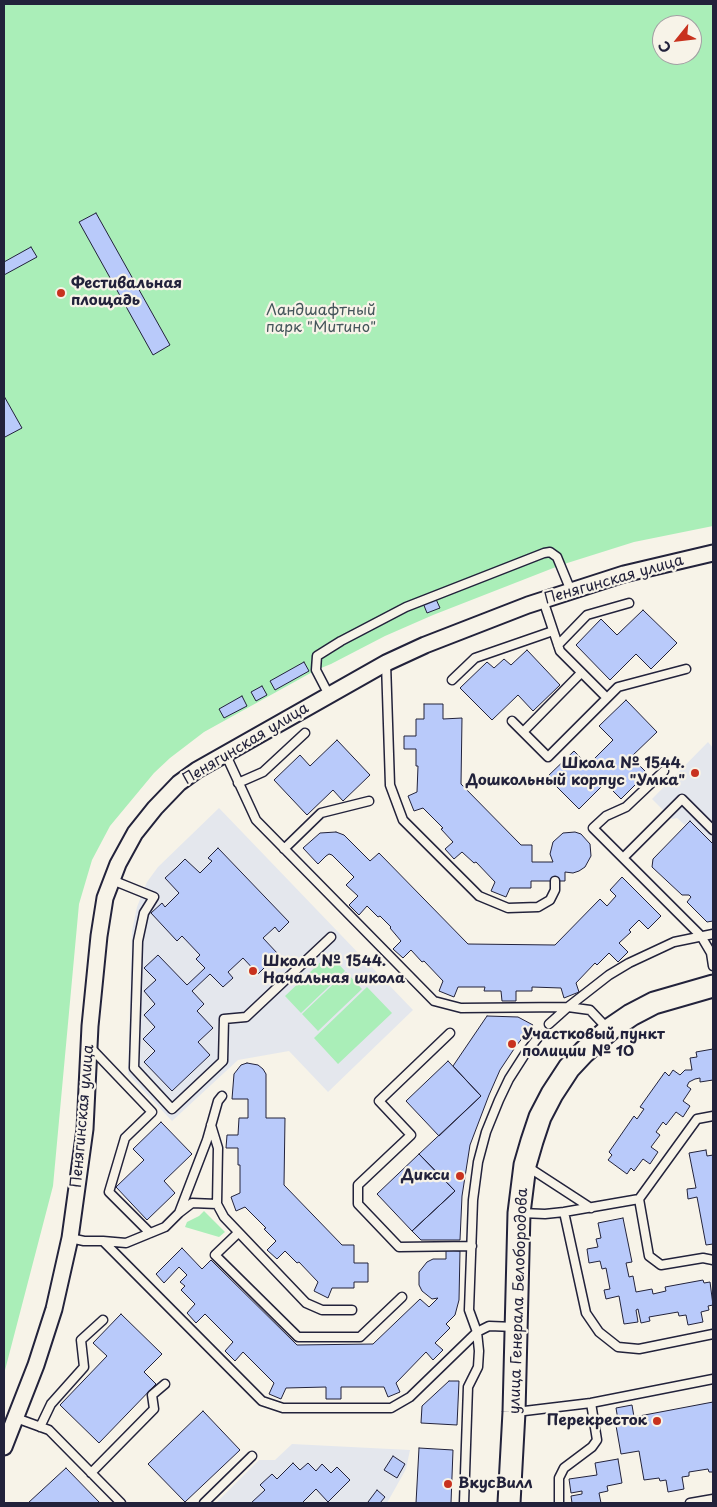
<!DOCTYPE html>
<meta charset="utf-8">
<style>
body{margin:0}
#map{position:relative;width:717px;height:1507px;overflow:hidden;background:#f7f3e8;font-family:"Playpen Sans",sans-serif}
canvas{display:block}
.frame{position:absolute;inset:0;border:5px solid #22223b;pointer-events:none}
.north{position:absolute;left:652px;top:15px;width:50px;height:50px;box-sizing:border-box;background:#f7f3e8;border:1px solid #a29fa3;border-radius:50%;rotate:241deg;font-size:14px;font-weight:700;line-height:20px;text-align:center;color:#22223b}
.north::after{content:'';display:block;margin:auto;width:18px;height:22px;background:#c8321e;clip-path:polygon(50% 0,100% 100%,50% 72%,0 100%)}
</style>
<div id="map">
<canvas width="717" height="1507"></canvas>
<div class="frame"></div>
<div class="north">С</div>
</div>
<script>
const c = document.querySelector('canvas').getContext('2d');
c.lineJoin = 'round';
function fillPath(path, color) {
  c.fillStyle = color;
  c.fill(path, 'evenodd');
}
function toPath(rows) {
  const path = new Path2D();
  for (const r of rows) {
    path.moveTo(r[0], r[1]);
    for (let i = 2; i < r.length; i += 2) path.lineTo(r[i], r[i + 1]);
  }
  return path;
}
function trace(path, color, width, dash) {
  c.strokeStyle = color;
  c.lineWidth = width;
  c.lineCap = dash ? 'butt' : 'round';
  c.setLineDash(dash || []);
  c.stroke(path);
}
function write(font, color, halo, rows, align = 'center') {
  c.font = font + ' "Playpen Sans",sans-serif';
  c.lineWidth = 4.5;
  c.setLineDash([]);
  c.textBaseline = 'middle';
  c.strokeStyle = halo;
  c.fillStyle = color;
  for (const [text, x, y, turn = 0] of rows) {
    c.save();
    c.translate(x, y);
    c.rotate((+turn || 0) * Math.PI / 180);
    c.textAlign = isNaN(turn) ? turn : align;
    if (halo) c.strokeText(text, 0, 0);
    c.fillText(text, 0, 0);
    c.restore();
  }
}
fillPath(toPath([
 [708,742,713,748,713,844,690,821,686,826,677,818,672,819,652,799],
 [219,808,413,1010,328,1092,289,1051,238,1060,172,1121,128,1074,132,931,137,907,147,882,158,867],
 [292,1444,410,1450,406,1469,387,1503,216,1503,259,1460,275,1460]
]), '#e4e7ed');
fillPath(toPath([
 [4,4,713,4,713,526,634,542,561,565,433,615,385,636,331,664,316,670,204,732,170,758,154,773,110,826,92,860,79,904,53,1186,4,1374],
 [662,25,692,25,692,55,662,55],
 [329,954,345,971,301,1013,285,996],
 [346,972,362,989,318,1031,302,1014],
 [367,987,392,1013,338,1064,314,1038],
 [204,1211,225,1232,219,1237,185,1227,187,1222,199,1216]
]), '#aaeeb8');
const building = toPath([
 [96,213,170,345,153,355,79,222,96,213],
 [31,247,37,257,4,275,4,262,31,247],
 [4,396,22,428,5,437,4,435,4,396],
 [435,597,440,608,427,613,423,603,435,597],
 [643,610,677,643,651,669,636,654,610,680,576,645,601,619,617,635,643,610],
 [527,650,560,685,533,711,518,695,492,720,460,688,487,662,494,668,504,659,511,665,527,650],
 [304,662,309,671,275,690,270,681,304,662],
 [262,686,267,695,256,701,251,692,262,686],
 [242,696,247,706,224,718,219,709,242,696],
 [626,700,657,732,631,757,647,773,621,799,605,783,579,809,547,777,574,751,588,765,613,740,599,726,626,700],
 [424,704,443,704,443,719,462,718,461,784,521,845,532,845,532,862,553,862,550,854,553,842,563,833,575,832,581,834,590,844,591,856,585,867,579,871,573,873,565,872,565,881,531,881,531,888,510,888,506,897,491,891,495,882,476,862,474,863,462,852,454,859,445,849,453,842,441,829,443,828,423,808,414,811,408,796,417,792,418,766,416,766,416,749,404,749,404,736,416,736,416,719,424,719,424,704],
 [337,740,370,775,343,801,333,790,307,815,274,780,300,755,310,766,337,740],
 [690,821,713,844,713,921,707,922,687,902,691,897,689,895,682,895,652,867,653,859,690,821],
 [336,832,344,835,370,861,379,853,468,944,555,945,600,899,607,906,616,896,610,890,622,877,661,916,648,929,639,920,629,930,631,932,619,943,628,952,618,962,609,953,597,965,595,963,576,983,579,992,564,998,561,988,532,987,532,991,516,991,516,1001,502,1001,501,991,484,991,485,987,458,987,454,997,439,991,443,981,424,961,422,962,411,950,403,958,393,949,401,941,390,928,391,927,380,916,378,917,367,906,359,915,349,905,358,896,346,885,354,877,332,855,329,854,326,856,318,864,303,848,320,833,336,832],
 [218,848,289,922,279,932,275,927,263,938,278,954,258,974,243,958,228,972,233,978,223,987,210,974,192,991,204,1004,197,1011,213,1028,198,1042,210,1055,172,1091,144,1062,155,1051,143,1039,155,1027,144,1015,155,1004,144,991,156,980,144,968,158,955,187,985,205,968,196,959,200,955,182,936,177,941,151,913,162,903,165,907,179,893,165,878,176,868,185,859,200,873,212,861,208,858,218,848],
 [487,1016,518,1017,533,1025,516,1046,500,1070,489,1095,470,1145,462,1196,460,1240,421,1240,412,1231,455,1191,419,1154,481,1096,453,1066,487,1016],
 [713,1049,713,1080,700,1082,700,1078,695,1079,689,1082,687,1086,691,1089,683,1101,690,1106,683,1117,676,1112,666,1125,663,1122,656,1132,660,1135,651,1147,658,1152,650,1164,643,1159,634,1171,631,1168,627,1174,608,1160,612,1155,609,1152,634,1116,637,1119,644,1109,640,1107,665,1072,669,1076,673,1070,680,1075,685,1070,692,1070,690,1058,697,1057,696,1052,713,1049],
 [448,1061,481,1096,439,1136,406,1101,448,1061],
 [247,1063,258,1065,263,1069,266,1074,266,1118,285,1118,284,1185,342,1245,354,1245,354,1263,368,1263,368,1282,354,1282,354,1288,332,1288,328,1298,314,1291,318,1282,299,1262,297,1263,285,1251,277,1259,267,1250,276,1241,264,1229,266,1228,245,1207,236,1211,231,1197,240,1193,240,1165,238,1165,238,1148,226,1148,227,1135,238,1135,239,1118,248,1118,248,1099,232,1099,234,1074,241,1065,247,1063],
 [161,1122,192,1154,164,1181,175,1193,147,1220,116,1187,144,1160,133,1149,161,1122],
 [706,1150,707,1156,713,1155,713,1244,706,1245,697,1197,688,1199,687,1189,696,1188,689,1153,706,1150],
 [419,1154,455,1191,412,1231,377,1194,419,1154],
 [623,1218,632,1262,626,1263,629,1277,633,1276,636,1292,652,1289,653,1294,666,1291,665,1287,703,1280,704,1283,710,1282,713,1305,708,1306,709,1310,701,1312,703,1322,688,1325,686,1315,679,1316,678,1312,649,1317,650,1321,641,1323,638,1309,636,1310,638,1322,624,1324,619,1296,606,1299,604,1290,610,1289,606,1268,602,1269,600,1261,589,1263,587,1249,598,1247,596,1239,601,1238,598,1223,623,1218],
 [182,1248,202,1269,211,1260,297,1345,373,1344,420,1299,429,1307,438,1298,432,1299,422,1291,419,1285,419,1272,427,1262,433,1259,446,1259,446,1250,460,1251,459,1300,455,1315,446,1324,450,1328,435,1343,443,1350,433,1360,426,1352,396,1383,400,1392,388,1397,384,1387,341,1387,341,1399,326,1399,326,1387,286,1388,281,1399,269,1394,274,1383,243,1352,235,1361,225,1351,233,1342,205,1314,196,1323,187,1313,195,1304,181,1290,185,1286,180,1282,187,1275,179,1267,164,1283,156,1274,182,1248],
 [121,1314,162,1354,144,1372,156,1384,99,1443,60,1405,107,1356,93,1343,121,1314],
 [449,1381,459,1381,457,1425,421,1423,422,1406,449,1381],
 [713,1402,713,1472,709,1472,708,1469,689,1472,689,1476,682,1477,684,1489,668,1492,666,1480,660,1481,659,1478,644,1480,639,1451,621,1454,615,1420,618,1420,616,1408,632,1405,634,1417,713,1402],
 [203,1411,240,1450,185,1502,148,1464,203,1411],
 [419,1448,453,1450,451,1503,416,1503,419,1448],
 [393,1456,405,1464,397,1478,384,1470,393,1456],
 [618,1459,622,1483,607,1486,608,1491,599,1493,601,1503,572,1503,571,1496,582,1494,582,1491,571,1493,569,1479,597,1475,595,1463,618,1459],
 [293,1463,300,1470,308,1463,316,1471,322,1464,331,1473,337,1467,350,1480,328,1502,316,1489,302,1503,251,1503,265,1490,260,1485,272,1474,277,1479,293,1463],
 [66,1468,100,1503,28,1503,66,1468],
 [377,1490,385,1497,380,1503,370,1503,368,1502,377,1490]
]);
fillPath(building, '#b9cafa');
trace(building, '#22223b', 1);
const service = toPath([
 [558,645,587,615,629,603],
 [386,663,390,785,403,820,479,896,508,908,538,907,550,900,555,890,555,881],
 [452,680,475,658,553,631],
 [329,695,316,670,317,656,341,641,406,607,544,553,550,552,557,557,571,591],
 [607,698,618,687,686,669],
 [512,721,548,757,607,698,560,651,543,600],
 [523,732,581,673],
 [225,753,256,820,434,1001,461,1008,568,1007,590,1010,608,1029],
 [664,771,626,807,606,816,593,828,701,936,711,953,713,966],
 [238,783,263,772,305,733],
 [284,849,321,813,369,801],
 [623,858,682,799,713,830],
 [112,880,154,897,144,913,138,941,134,1068,172,1109,223,1061,224,1019,246,1017,331,937],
 [549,1024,568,1007,609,975,629,963,674,942,713,934],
 [450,1033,379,1101,411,1135,358,1185,358,1204,399,1247,472,1246],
 [89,1046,152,1112,125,1138,109,1192,150,1233],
 [713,1116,697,1119,639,1199,649,1256,661,1265,703,1258,713,1260],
 [528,1167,591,1208],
 [217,1204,224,1217,306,1303,322,1310,352,1310],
 [564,1212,586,1313,599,1332,618,1347,639,1349,713,1334],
 [179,1213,192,1203,217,1204,218,1148,211,1125],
 [521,1213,545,1214,564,1212,639,1199],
 [238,1233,215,1255,298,1337,360,1337,402,1297],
 [70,1238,84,1241,103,1241,262,1401,283,1408,391,1408,410,1397,477,1332,489,1326,515,1327],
 [103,1241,126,1243,165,1227,179,1213,207,1140,218,1101,222,1096],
 [516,1412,591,1403,713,1379],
 [16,1418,49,1430,121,1503],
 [40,1427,51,1404,84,1367,81,1340,103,1320],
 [91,1473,154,1409,152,1395,165,1384],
 [204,1503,252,1456],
 [464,1503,468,1387,478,1367,479,1351,477,1332,469,1310,473,1200,478,1162,486,1132,499,1100,509,1079,525,1054,540,1035],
 [559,1503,559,1478,564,1468,592,1447,597,1440,591,1403],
 [690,1503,713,1499]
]);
const minor = toPath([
 [4,1447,36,1365,54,1309,70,1238,85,1129,90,1026,99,936,105,898,118,864,135,833,155,808,179,783,197,770,386,663,425,645,528,605,624,574,713,553]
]);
const secondary = toPath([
 [509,1503,514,1412,519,1213,525,1165,532,1141,540,1117,552,1094,569,1068,584,1052,609,1030,631,1015,654,1003,713,986]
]);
trace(service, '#22223b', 11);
trace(minor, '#22223b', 19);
trace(secondary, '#22223b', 25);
trace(service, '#f7f3e8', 8);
trace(minor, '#f7f3e8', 15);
trace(secondary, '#f7f3e8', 21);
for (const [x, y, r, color] of [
 [61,293,5,"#c8321e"],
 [695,773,5,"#c8321e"],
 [253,971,5,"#c8321e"],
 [512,1044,5,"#c8321e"],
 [460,1176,5,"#c8321e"],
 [657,1421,5,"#c8321e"],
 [448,1484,5,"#c8321e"]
]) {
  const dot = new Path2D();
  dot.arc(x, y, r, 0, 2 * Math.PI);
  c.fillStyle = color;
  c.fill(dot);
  trace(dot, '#f7f3e8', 2);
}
write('bold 15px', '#22223b', '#f7f3e8', [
 ["Фестивальная",71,284],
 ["площадь",71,301],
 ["Школа № 1544.",685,764,"right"],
 ["Дошкольный корпус \"Умка\"",685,781,"right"],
 ["Школа № 1544.",263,962],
 ["Начальная школа",263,979],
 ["Участковый пункт",522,1035],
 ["полиции № 10",522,1052],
 ["Дикси",450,1176,"right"],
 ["Перекресток",647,1421,"right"],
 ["ВкусВилл",458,1484]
], 'left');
write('15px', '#44555a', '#f7f3e8', [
 ["Ландшафтный",321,311],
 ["парк \"Митино\"",321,328]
]);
write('15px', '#22223b', '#f7f3e8', [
 ["Пенягинская улица",614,580,-16],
 ["Пенягинская улица",246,744,-31],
 ["Пенягинская улица",83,1116,-85],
 ["улица Генерала Белобородова",519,1301,-88]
]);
</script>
